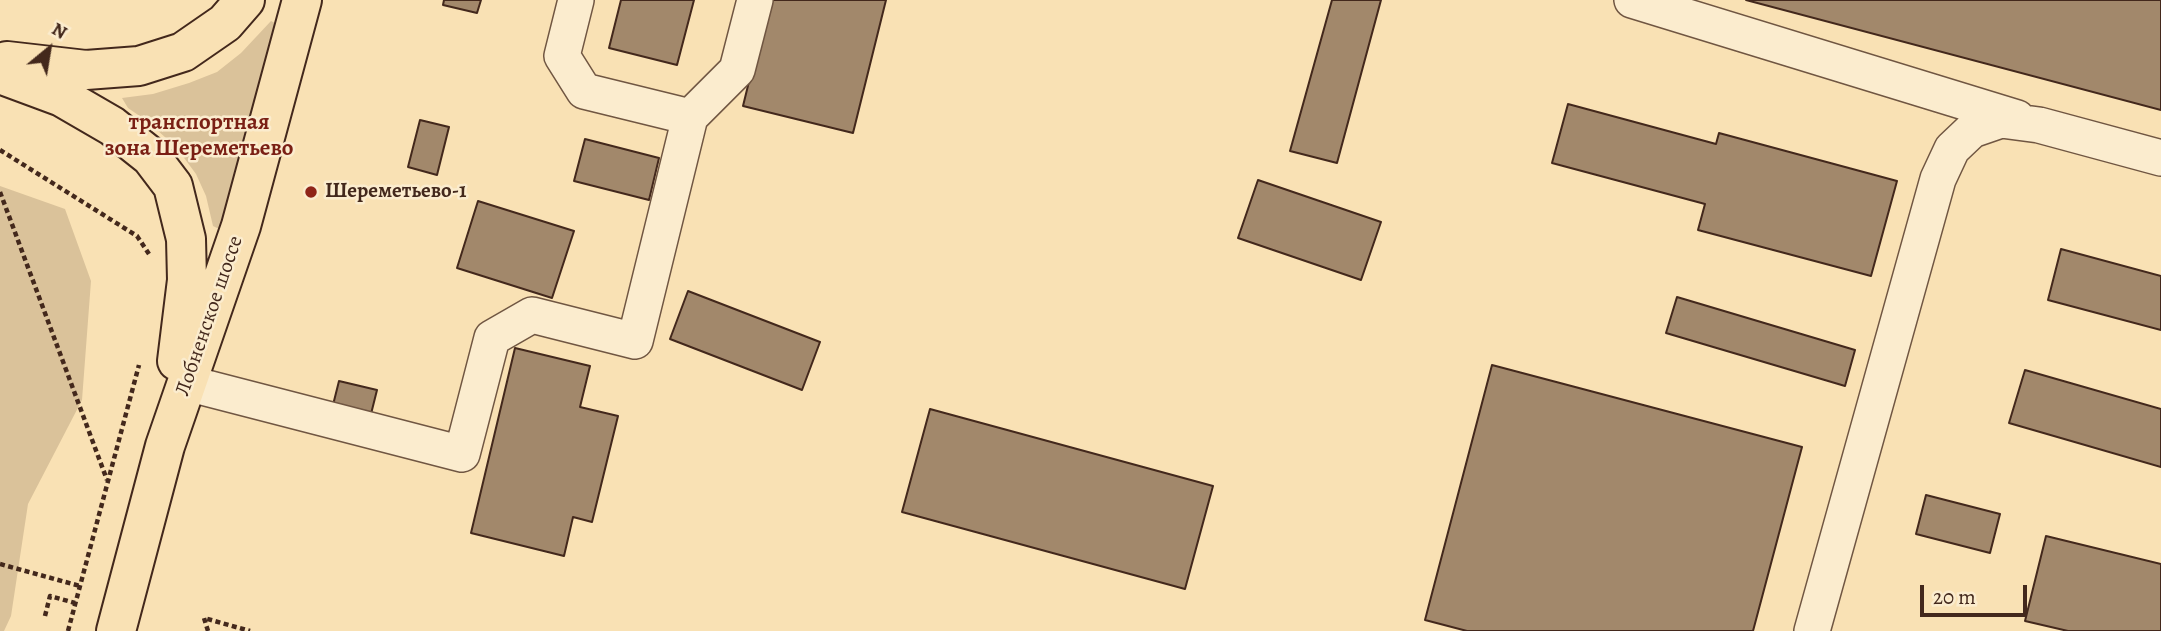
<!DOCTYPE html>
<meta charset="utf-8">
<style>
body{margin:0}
#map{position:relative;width:2161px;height:631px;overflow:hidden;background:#f9e1b4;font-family:Alegreya,serif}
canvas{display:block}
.north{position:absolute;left:14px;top:14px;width:70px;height:70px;-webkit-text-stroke:5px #fbecce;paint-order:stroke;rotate:30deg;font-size:19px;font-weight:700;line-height:28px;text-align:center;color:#43281c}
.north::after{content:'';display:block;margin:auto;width:24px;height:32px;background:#43281c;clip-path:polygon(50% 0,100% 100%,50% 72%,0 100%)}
.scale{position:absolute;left:1920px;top:585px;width:107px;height:32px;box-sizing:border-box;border:4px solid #43281c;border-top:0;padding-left:9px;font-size:21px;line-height:24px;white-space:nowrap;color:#43281c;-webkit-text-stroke:5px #fbecce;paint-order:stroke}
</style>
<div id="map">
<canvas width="2161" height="631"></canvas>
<div class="north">N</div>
<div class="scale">20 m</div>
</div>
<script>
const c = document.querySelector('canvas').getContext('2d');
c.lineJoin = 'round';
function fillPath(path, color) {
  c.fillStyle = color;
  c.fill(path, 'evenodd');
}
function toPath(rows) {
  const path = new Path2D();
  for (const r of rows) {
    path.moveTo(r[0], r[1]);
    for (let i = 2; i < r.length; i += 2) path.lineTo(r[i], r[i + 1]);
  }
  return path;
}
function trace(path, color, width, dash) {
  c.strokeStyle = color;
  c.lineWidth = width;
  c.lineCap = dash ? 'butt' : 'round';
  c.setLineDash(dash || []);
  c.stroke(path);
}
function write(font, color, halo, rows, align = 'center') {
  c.font = font + ' Alegreya,serif';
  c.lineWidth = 5;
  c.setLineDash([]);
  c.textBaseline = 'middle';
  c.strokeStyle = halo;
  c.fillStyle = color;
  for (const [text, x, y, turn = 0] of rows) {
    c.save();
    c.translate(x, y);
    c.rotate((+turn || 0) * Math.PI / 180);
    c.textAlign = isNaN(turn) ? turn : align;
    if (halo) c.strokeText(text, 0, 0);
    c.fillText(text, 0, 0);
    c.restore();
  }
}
fillPath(toPath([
 [271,21,277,24,221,228,217,228,213,226,206,196,196,174,176,147,147,121,128,108,122,98,153,94,189,83,217,72,241,53],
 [0,186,65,209,91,281,82,400,28,504,11,616,4,631,0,631]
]), '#dac29a');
const building = toPath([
 [444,0,481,0,477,13,443,5,444,0],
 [621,0,694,0,677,65,609,48,621,0],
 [769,0,886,0,853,133,743,106,769,0],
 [1332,0,1381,0,1337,163,1290,151,1332,0],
 [1746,0,2161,0,2161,110,1746,0],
 [1568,104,1716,144,1719,133,1897,181,1871,276,1698,230,1705,204,1552,163,1568,104],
 [420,120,449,127,437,175,408,167,420,120],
 [585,139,659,158,649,200,574,181,585,139],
 [1258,180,1381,222,1361,280,1238,238,1258,180],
 [478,201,574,231,552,298,457,268,478,201],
 [2061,249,2161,276,2161,330,2048,300,2061,249],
 [688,291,820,342,802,390,670,339,688,291],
 [1677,297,1855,350,1845,386,1666,333,1677,297],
 [515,348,590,366,580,407,618,416,592,522,573,517,564,556,471,533,515,348],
 [1492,365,1802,447,1753,631,1467,631,1425,620,1492,365],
 [2025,370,2161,409,2161,467,2009,423,2025,370],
 [339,381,377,390,371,414,333,405,339,381],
 [930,409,1213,486,1185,589,902,512,930,409],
 [1926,495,2000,514,1990,553,1916,534,1926,495],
 [2046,536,2161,564,2161,631,2068,631,2025,621,2046,536]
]);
fillPath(building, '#a2886b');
trace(building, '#43281c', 2);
const minor = toPath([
 [1632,0,2017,118],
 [690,117,737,70,755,0],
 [187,383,462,454,492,338,532,315,635,341,690,117,584,91,562,56,576,0],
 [1812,631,1938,179,1952,149,1972,130,2001,120,2039,125,2161,158]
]);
const major = toPath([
 [7,61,86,70,139,66,183,52,225,23,245,0],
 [0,74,62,97,112,126,151,157,173,186,186,239,187,280,177,361],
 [116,631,165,446,241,226,302,0]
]);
trace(minor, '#705642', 38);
trace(major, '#43281c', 42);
trace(toPath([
 [0,150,137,236,149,254],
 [0,192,107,480],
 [0,564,80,586],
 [45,616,50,596,75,603],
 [68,631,139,365],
 [208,631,204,618,250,631]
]), '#43281c', 4.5, [5, 3.5]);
trace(minor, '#fbecce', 35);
trace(major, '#f9e1b4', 38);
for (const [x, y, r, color] of [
 [311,192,7,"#8f2418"]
]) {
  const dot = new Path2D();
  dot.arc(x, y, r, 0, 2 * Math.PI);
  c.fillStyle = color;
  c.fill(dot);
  trace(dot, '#fbecce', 2.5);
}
write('bold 21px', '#43281c', '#fbecce', [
 ["Шереметьево-1",325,192]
], 'left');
write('21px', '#43281c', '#fbecce', [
 ["Лобненское шоссе",210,316,-71]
]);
write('bold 23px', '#7a1f14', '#fbecce', [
 ["транспортная",199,123],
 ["зона Шереметьево",199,149]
]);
</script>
